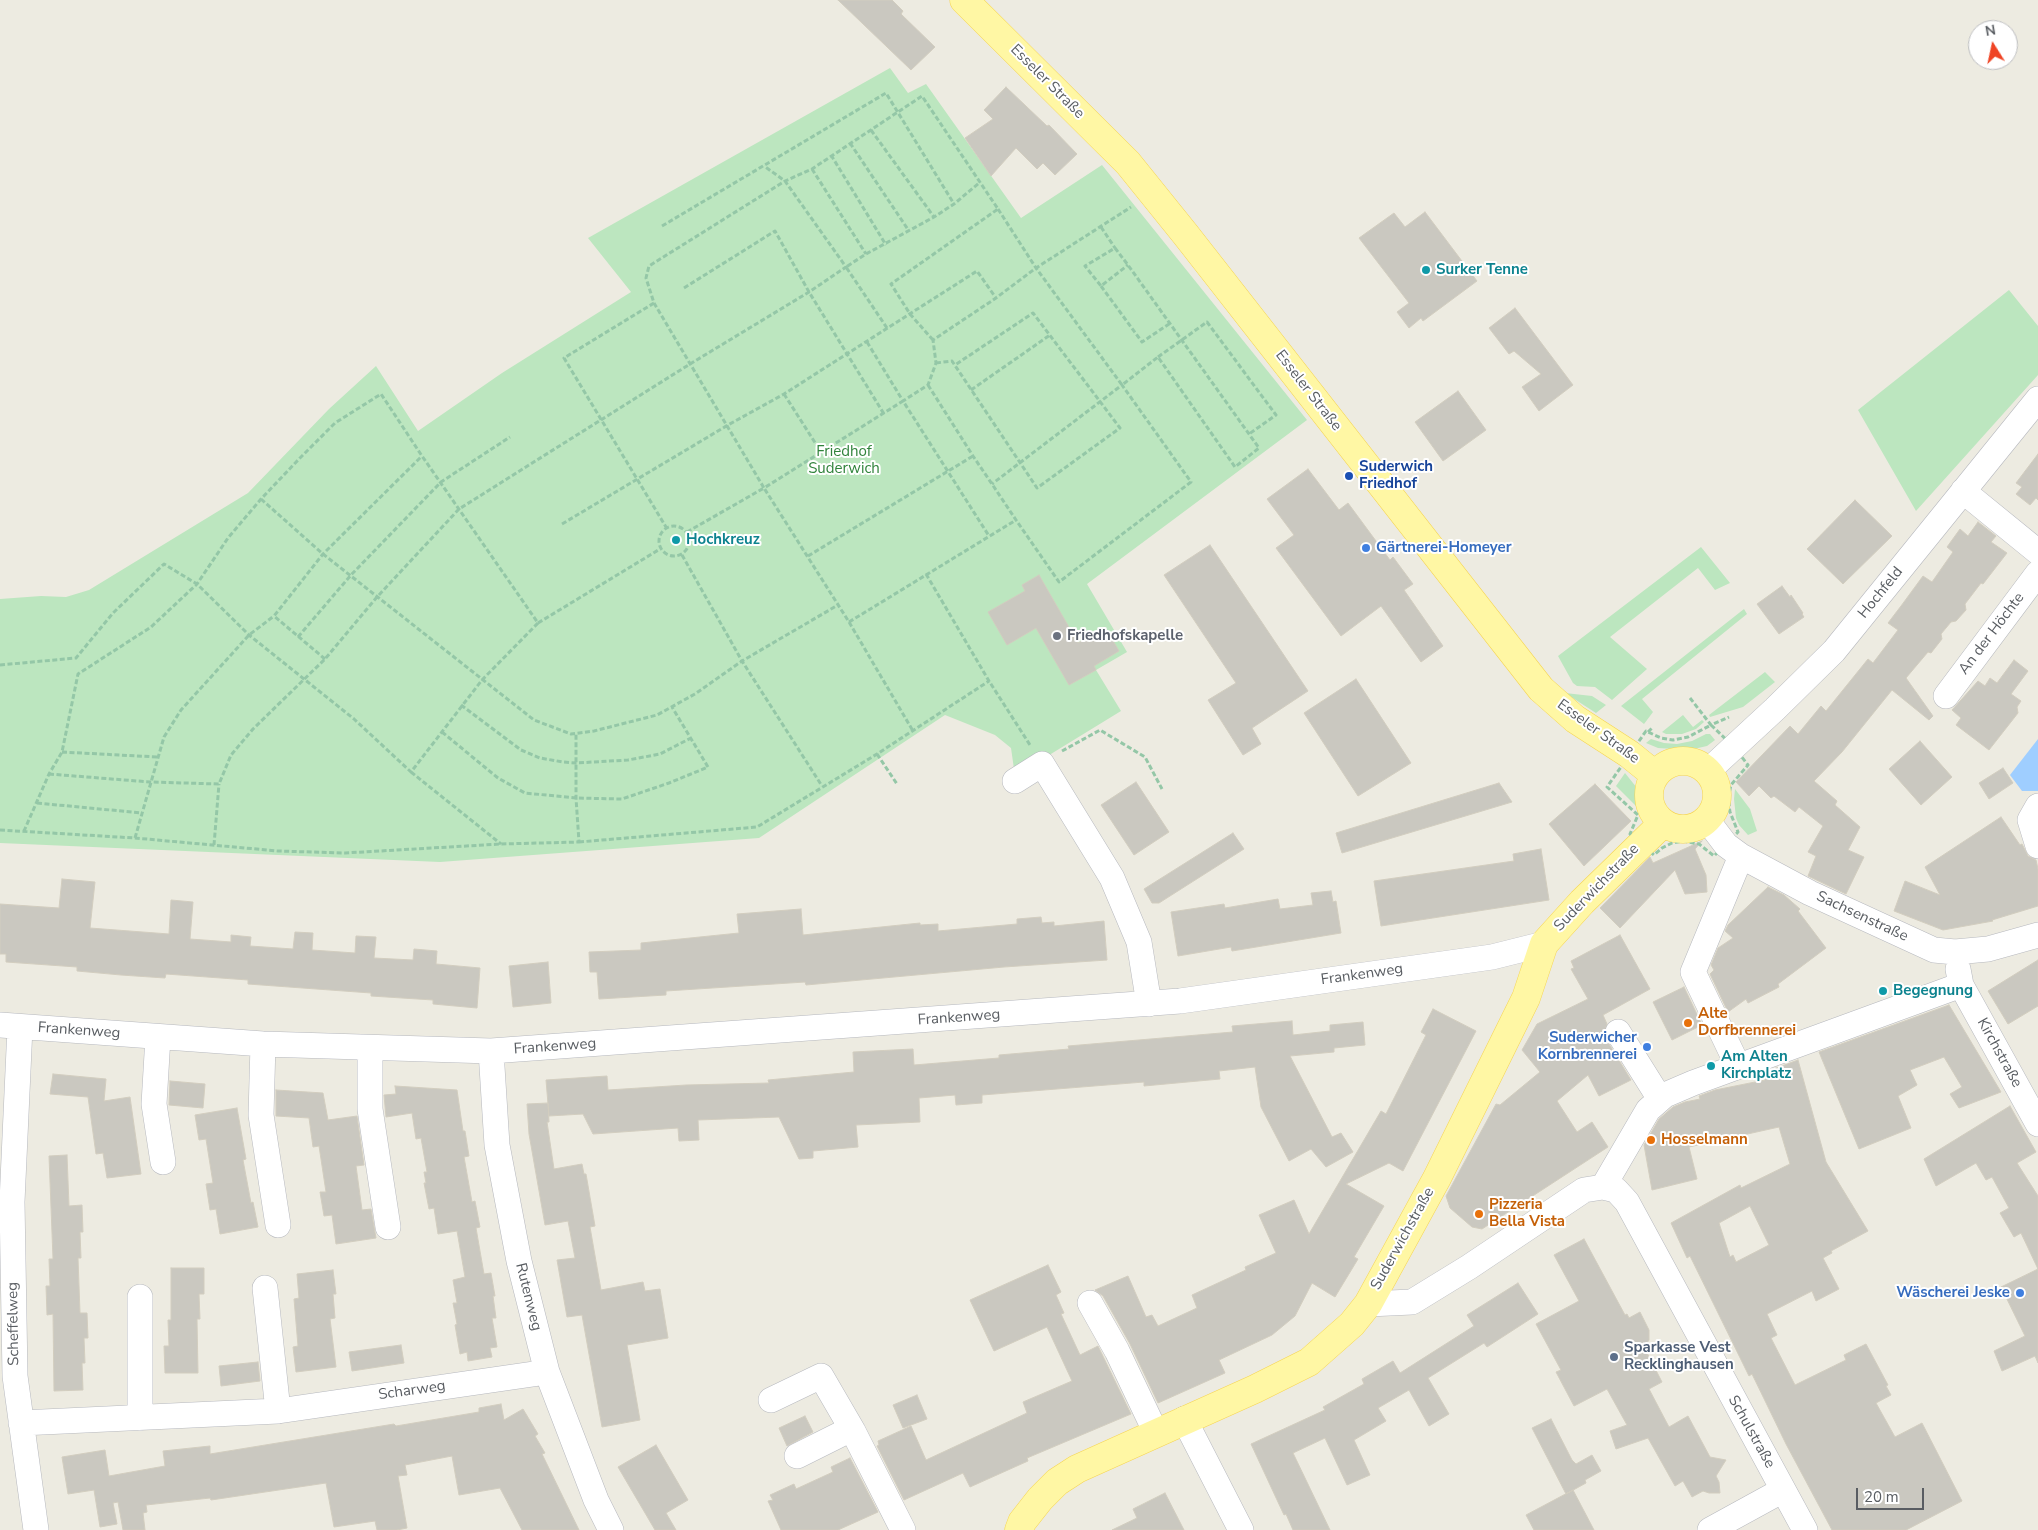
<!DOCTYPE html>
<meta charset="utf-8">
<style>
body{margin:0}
#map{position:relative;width:2038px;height:1530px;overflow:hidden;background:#edebe1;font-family:"Nunito Sans",sans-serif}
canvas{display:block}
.north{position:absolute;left:1968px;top:20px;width:50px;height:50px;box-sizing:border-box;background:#fff;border:1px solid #bdbec0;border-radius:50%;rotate:350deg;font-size:14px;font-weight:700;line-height:20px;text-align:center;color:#595d62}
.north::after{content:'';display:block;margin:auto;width:18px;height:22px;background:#ef4424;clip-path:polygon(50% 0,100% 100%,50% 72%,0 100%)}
.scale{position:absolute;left:1856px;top:1488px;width:68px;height:22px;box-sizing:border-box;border:2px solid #595d62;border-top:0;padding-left:6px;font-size:15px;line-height:18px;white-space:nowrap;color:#595d62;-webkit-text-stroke:4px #fff;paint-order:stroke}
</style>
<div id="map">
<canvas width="2038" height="1530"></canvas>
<div class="north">N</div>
<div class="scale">20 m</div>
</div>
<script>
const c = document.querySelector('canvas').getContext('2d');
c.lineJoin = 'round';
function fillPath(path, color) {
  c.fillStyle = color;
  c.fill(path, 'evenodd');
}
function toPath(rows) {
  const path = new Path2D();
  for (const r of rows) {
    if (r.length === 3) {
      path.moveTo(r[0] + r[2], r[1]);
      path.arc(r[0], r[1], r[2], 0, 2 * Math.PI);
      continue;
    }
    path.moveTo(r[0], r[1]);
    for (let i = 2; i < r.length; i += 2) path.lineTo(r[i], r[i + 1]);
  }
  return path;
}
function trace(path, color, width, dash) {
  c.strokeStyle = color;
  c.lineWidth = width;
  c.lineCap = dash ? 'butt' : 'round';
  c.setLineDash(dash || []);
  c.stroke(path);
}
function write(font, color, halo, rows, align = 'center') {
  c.font = font + ' "Nunito Sans",sans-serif';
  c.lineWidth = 4;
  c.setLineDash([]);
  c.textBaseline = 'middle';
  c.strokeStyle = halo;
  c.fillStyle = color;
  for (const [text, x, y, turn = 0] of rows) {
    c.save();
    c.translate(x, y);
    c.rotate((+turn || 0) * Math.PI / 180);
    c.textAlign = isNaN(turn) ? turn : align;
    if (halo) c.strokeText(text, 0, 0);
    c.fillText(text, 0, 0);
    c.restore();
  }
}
fillPath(toPath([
 [890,68,908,93,926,84,1021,218,1102,165,1307,420,1087,584,1127,652,1096,670,1121,711,1015,776,1011,748,995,735,945,715,759,838,440,862,0,843,0,599,41,596,66,597,89,590,248,493,329,409,376,366,418,431,502,373,631,292,588,238],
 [2009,290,2038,326,2038,375,1916,511,1858,410],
 [1701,547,1730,583,1715,590,1698,568,1610,637,1647,669,1612,700,1595,687,1577,686,1573,683,1558,656],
 [1744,609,1747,614,1642,699,1653,712,1644,724,1621,706],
 [1765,672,1775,682,1743,707,1710,717,1709,715],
 [1565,693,1592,696,1606,705,1596,713],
 [1683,715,1693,727,1702,720,1704,722,1696,729,1682,734,1666,734,1662,732],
 [1706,734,1710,734,1715,740,1707,746,1689,750,1658,748,1646,743,1651,739,1664,743,1677,744,1692,741],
 [1625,773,1637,788,1640,798,1640,810,1616,786],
 [1735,789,1750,809,1757,831,1748,835,1739,825,1736,818,1734,799]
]), '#bce6bf');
fillPath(toPath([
 [2038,739,2038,791,2022,791,2010,775]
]), '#9fceff');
const building = toPath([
 [838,0,892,0,903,11,901,14,935,47,911,70,838,0],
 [1006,87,1047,126,1049,125,1077,154,1055,175,1043,163,1037,169,1016,148,991,176,965,138,993,119,984,110,1006,87],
 [1425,212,1477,281,1423,321,1421,318,1409,328,1397,312,1409,303,1359,238,1394,213,1405,227,1425,212],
 [1515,308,1573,385,1539,411,1522,387,1541,374,1514,351,1509,354,1489,328,1515,308],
 [1458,391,1486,430,1443,461,1415,422,1458,391],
 [2038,454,2038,500,2036,498,2030,505,2016,494,2022,487,2016,483,2038,454],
 [1308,469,1339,510,1348,503,1390,560,1393,557,1413,584,1404,590,1443,646,1421,662,1381,606,1341,636,1276,548,1294,535,1267,499,1308,469],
 [1855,500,1892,536,1843,584,1807,549,1855,500],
 [1978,522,1996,536,1991,542,2007,553,1983,584,1981,583,1965,604,1966,610,1956,621,1951,622,1941,634,1942,639,1931,653,1928,652,1906,678,1933,716,1929,720,1892,690,1842,752,1814,781,1837,801,1835,805,1860,827,1848,850,1864,857,1846,894,1808,876,1816,856,1808,852,1823,826,1799,807,1795,812,1774,796,1771,798,1759,786,1749,796,1736,782,1790,726,1798,734,1821,706,1826,711,1868,659,1873,663,1898,630,1888,623,1901,606,1923,576,1932,582,1953,552,1947,547,1960,529,1968,536,1978,522],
 [1210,545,1308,691,1252,728,1261,744,1243,755,1208,700,1236,683,1164,575,1210,545],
 [1039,575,1078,643,1105,627,1119,651,1094,666,1096,670,1069,685,1036,628,1007,645,988,612,1025,591,1022,585,1039,575],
 [1782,586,1790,597,1791,595,1803,613,1802,614,1804,617,1779,634,1757,604,1782,586],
 [2014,660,2028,671,2011,694,2021,701,2017,707,2018,713,1989,750,1956,725,1961,718,1952,710,1978,681,1985,686,1990,678,1997,683,2014,660],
 [1356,679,1411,763,1358,796,1304,713,1356,679],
 [1920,741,1952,777,1921,805,1889,769,1920,741],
 [2003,768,2013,783,1989,799,1979,783,2003,768],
 [1136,782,1169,832,1134,855,1101,805,1136,782],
 [1499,783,1512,802,1342,853,1336,833,1499,783],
 [1595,784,1631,821,1584,866,1549,824,1595,784],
 [2001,817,2020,845,2022,844,2028,856,2036,860,2038,869,2038,906,1992,920,1993,921,1943,930,1894,911,1905,881,1940,895,1925,867,2001,817],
 [1233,833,1244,849,1159,903,1152,903,1144,889,1233,833],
 [1702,841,1695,849,1706,875,1707,892,1685,894,1675,870,1620,928,1600,908,1650,857,1653,863,1702,841],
 [1541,849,1549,900,1381,926,1374,881,1514,861,1513,854,1541,849],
 [62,879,95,882,90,928,169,934,171,900,193,902,190,939,231,942,231,935,251,937,250,946,293,949,295,932,313,933,312,950,355,953,356,936,376,937,374,958,413,960,414,949,437,951,436,964,480,968,477,1008,433,1004,433,1000,371,996,371,993,248,984,248,980,166,974,165,978,121,975,77,971,77,967,6,962,6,954,0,954,0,904,59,908,62,879],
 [1768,887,1784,895,1800,909,1798,911,1826,948,1778,984,1779,987,1748,1003,1746,999,1728,1012,1710,974,1714,970,1711,965,1718,948,1733,938,1725,931,1728,925,1768,887],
 [1331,891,1333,902,1336,901,1341,933,1232,951,1231,947,1178,956,1171,912,1224,904,1225,908,1278,899,1280,909,1313,905,1311,893,1331,891],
 [801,909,803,935,920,923,920,925,938,924,938,931,1017,924,1017,919,1041,917,1042,923,1054,922,1054,926,1104,921,1107,960,1004,967,806,985,805,982,666,991,666,995,599,999,597,972,590,972,589,952,641,950,641,943,739,933,737,914,801,909],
 [1620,935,1650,989,1603,1015,1607,1024,1604,1032,1606,1039,1631,1080,1599,1096,1588,1075,1557,1101,1577,1132,1592,1122,1608,1147,1482,1229,1472,1227,1450,1208,1446,1196,1496,1104,1500,1105,1540,1072,1522,1050,1537,1024,1588,999,1571,969,1574,968,1571,961,1620,935],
 [2038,960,2038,1006,2008,1024,1988,991,2038,960],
 [548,962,551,1003,513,1007,509,966,548,962],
 [1684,987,1702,1025,1672,1040,1653,1002,1684,987],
 [1949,1005,2001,1092,1959,1108,1950,1094,1962,1087,1944,1057,1910,1070,1917,1085,1898,1096,1911,1128,1859,1149,1819,1052,1949,1005],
 [1433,1009,1476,1031,1403,1171,1389,1163,1346,1184,1384,1206,1354,1257,1358,1259,1335,1297,1312,1283,1295,1316,1272,1335,1219,1360,1225,1373,1158,1403,1130,1344,1103,1296,1095,1290,1128,1276,1146,1317,1152,1315,1158,1326,1197,1308,1192,1295,1246,1270,1245,1267,1276,1253,1259,1215,1294,1200,1309,1234,1381,1111,1386,1114,1426,1035,1421,1032,1433,1009],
 [1292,1021,1293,1035,1330,1031,1330,1025,1363,1022,1365,1045,1334,1048,1334,1052,1290,1056,1332,1137,1341,1133,1353,1152,1326,1167,1311,1149,1289,1161,1261,1107,1255,1067,1219,1071,1220,1079,1144,1086,1144,1082,982,1095,982,1103,956,1105,955,1095,919,1098,920,1122,856,1125,858,1147,813,1151,813,1158,799,1159,779,1117,698,1120,699,1140,679,1141,678,1128,593,1134,583,1114,549,1116,546,1080,607,1076,608,1090,686,1085,769,1083,768,1080,854,1072,853,1052,913,1049,914,1065,999,1058,999,1055,1069,1049,1068,1046,1233,1032,1232,1026,1292,1021],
 [1798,1060,1826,1162,1868,1231,1831,1251,1832,1253,1823,1258,1839,1289,1816,1301,1812,1291,1767,1314,1777,1335,1771,1338,1795,1385,1846,1360,1844,1355,1866,1344,1888,1385,1886,1386,1891,1395,1876,1403,1895,1437,1922,1423,1962,1501,1906,1530,1832,1530,1786,1444,1752,1374,1749,1376,1690,1256,1687,1258,1671,1223,1740,1185,1741,1188,1790,1164,1779,1127,1689,1147,1697,1179,1652,1190,1644,1145,1659,1119,1673,1107,1685,1102,1700,1099,1699,1096,1715,1090,1765,1080,1763,1073,1798,1060],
 [1750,1206,1769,1245,1736,1262,1733,1255,1730,1257,1719,1223,1750,1206],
 [53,1074,106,1079,104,1101,130,1097,141,1174,107,1178,103,1153,96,1154,88,1097,50,1094,53,1074],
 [170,1081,205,1084,203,1108,169,1105,170,1081],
 [395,1086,457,1090,463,1131,465,1131,469,1156,464,1157,472,1202,475,1201,480,1227,476,1228,484,1274,491,1273,495,1296,493,1296,496,1318,492,1318,497,1347,490,1348,492,1357,468,1361,467,1352,460,1354,455,1325,457,1324,453,1303,457,1303,453,1280,465,1277,457,1231,438,1234,434,1208,429,1209,424,1183,426,1183,424,1172,427,1172,421,1138,416,1139,412,1113,386,1117,384,1095,396,1094,395,1086],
 [276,1090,323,1093,328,1120,357,1116,364,1165,356,1166,362,1210,371,1209,376,1238,336,1244,332,1215,324,1216,320,1192,326,1192,319,1146,313,1147,309,1118,276,1116,276,1090],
 [548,1103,549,1122,547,1122,554,1169,582,1164,584,1174,586,1174,595,1226,590,1227,601,1290,643,1282,645,1291,660,1289,668,1338,627,1345,640,1420,602,1427,582,1315,567,1317,557,1260,575,1258,568,1221,545,1225,529,1134,527,1104,548,1103],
 [2010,1106,2036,1152,2017,1163,2038,1196,2038,1363,2035,1356,2002,1371,1994,1351,2025,1336,2001,1287,2038,1269,2021,1233,2014,1237,2000,1213,2009,1208,1992,1177,1986,1180,1976,1163,1936,1186,1924,1159,2010,1106],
 [237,1108,246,1159,243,1160,251,1203,253,1202,258,1227,220,1234,216,1209,210,1210,206,1184,213,1183,206,1139,199,1140,195,1115,237,1108],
 [67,1155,69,1206,82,1205,83,1232,80,1232,81,1258,78,1258,80,1313,87,1313,88,1338,84,1338,85,1363,82,1363,83,1390,54,1391,53,1314,47,1315,46,1286,50,1286,49,1259,53,1259,49,1156,67,1155],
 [1584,1239,1625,1315,1627,1314,1629,1318,1640,1312,1649,1330,1649,1340,1644,1347,1662,1382,1649,1389,1669,1427,1688,1416,1710,1457,1726,1460,1716,1476,1719,1482,1720,1493,1709,1493,1703,1491,1692,1497,1683,1481,1675,1486,1648,1438,1616,1449,1610,1431,1627,1425,1607,1389,1574,1406,1556,1372,1561,1370,1536,1324,1579,1301,1554,1255,1584,1239],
 [1048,1265,1061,1292,1056,1295,1064,1313,1061,1314,1080,1355,1098,1346,1131,1414,1027,1458,1028,1461,970,1487,963,1473,904,1500,877,1446,879,1445,878,1441,911,1426,926,1460,1027,1413,1023,1402,1072,1381,1047,1327,994,1351,970,1300,1048,1265],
 [171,1268,204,1268,204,1294,199,1294,200,1319,197,1319,198,1373,165,1373,164,1346,169,1346,168,1320,171,1320,171,1268],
 [333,1270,336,1294,333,1294,335,1318,330,1319,336,1367,296,1372,293,1347,298,1346,294,1299,299,1298,297,1274,333,1270],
 [1518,1283,1538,1314,1487,1347,1484,1343,1428,1378,1449,1414,1429,1426,1409,1390,1378,1408,1386,1421,1354,1440,1370,1475,1347,1485,1325,1438,1293,1453,1330,1530,1293,1530,1286,1514,1284,1515,1251,1444,1325,1410,1323,1407,1364,1384,1362,1379,1393,1361,1400,1373,1474,1326,1467,1315,1518,1283],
 [401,1345,404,1363,352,1371,349,1352,401,1345],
 [258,1362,260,1381,221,1386,219,1366,258,1362],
 [917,1395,927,1419,903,1428,893,1405,917,1395],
 [501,1404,504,1420,523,1409,538,1434,535,1436,545,1453,542,1454,579,1530,522,1530,500,1488,459,1495,452,1456,405,1465,407,1475,398,1476,407,1528,397,1530,377,1530,375,1521,334,1527,326,1483,211,1500,210,1498,146,1505,147,1512,143,1513,145,1530,123,1530,118,1502,113,1503,117,1524,100,1527,94,1490,68,1494,62,1457,105,1450,109,1476,165,1466,163,1451,210,1446,210,1454,394,1424,396,1426,479,1412,479,1408,501,1404],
 [805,1416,813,1432,787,1446,779,1428,805,1416],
 [1551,1419,1572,1460,1576,1464,1592,1455,1601,1471,1585,1480,1586,1483,1566,1494,1532,1428,1551,1419],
 [656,1445,688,1500,666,1513,676,1530,655,1530,618,1467,656,1445],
 [850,1458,878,1512,838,1530,781,1530,768,1501,773,1500,770,1495,794,1484,796,1489,833,1472,831,1467,850,1458],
 [1573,1490,1594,1530,1534,1530,1526,1515,1573,1490],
 [1165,1493,1184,1530,1112,1530,1137,1518,1133,1509,1165,1493]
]);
fillPath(building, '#cac8c0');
trace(building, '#d2cdbf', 1);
const minor = toPath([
 [1963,491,2038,552],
 [1946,696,2038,573],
 [1708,771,1775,709,1834,651,2038,399],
 [1015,781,1042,764,1112,878,1139,942,1149,1004],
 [2038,806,2030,820,2038,846],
 [1707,820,1726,845,1741,856,1810,893,1934,950,1955,952,1988,949,2038,935],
 [1958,969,1961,985,2038,1124],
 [0,1025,263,1044,491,1051,1180,1001,1492,957,1544,944],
 [20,1027,12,1202,15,1376,36,1530],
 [1618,1032,1660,1099],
 [158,1037,154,1104,163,1162],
 [263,1044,261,1115,278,1225],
 [370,1049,370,1109,388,1227],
 [491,1051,497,1145,519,1261,547,1372,596,1500,611,1530],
 [1738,1066,1693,972,1741,856],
 [1603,1187,1648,1110,1665,1095,1693,1083,1961,985],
 [265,1288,278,1411],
 [140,1297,140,1418],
 [1090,1303,1117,1351,1156,1433],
 [1368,1304,1412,1302,1469,1267,1584,1190,1603,1187,1616,1190,1627,1202,1805,1530],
 [771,1400,821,1376,853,1431,903,1530],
 [1184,1419,1241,1530],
 [21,1423,278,1411,547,1372],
 [797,1456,851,1429],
 [1710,1530,1783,1490]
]);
const major = toPath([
 [964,0,1128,163,1186,235,1541,689,1575,719,1629,754,1655,775],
 [1683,795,34],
 [1019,1530,1022,1522,1040,1499,1057,1482,1077,1469,1255,1389,1309,1362,1352,1324,1368,1304,1437,1178,1526,998,1544,944,1582,902,1663,823]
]);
trace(minor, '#b6b8be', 26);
trace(major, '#f6d450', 29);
trace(toPath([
 [871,130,934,217],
 [850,143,909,231],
 [831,155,886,245],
 [812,169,866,254],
 [998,209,1036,268,1122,385,1158,357,1235,467,1259,448,1128,265,1115,248,1085,266,1101,286,1128,265],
 [662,226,886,93,954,204],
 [1101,227,1115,248],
 [1101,286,1142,342,1169,324],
 [684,288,775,231,809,292,884,414],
 [654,303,564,358,666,527],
 [887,328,846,267,866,254,934,217,954,204,979,183],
 [933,340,910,314,891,284,998,209,922,96,812,169,785,181,649,266,646,278,654,303,764,488,903,401,989,536],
 [867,342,903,401,928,385,936,363,933,340,996,298,1036,268,1131,207],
 [1158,357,1207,322,1276,415,1249,434],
 [936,363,952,361,1037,488,1120,428,1033,313,955,365],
 [928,385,973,456,992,484,1016,520,1059,582,1191,482,1122,385,992,484],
 [971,390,1050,335],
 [784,394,821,452],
 [261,499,323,554,534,720,571,734,594,731,657,715,695,694,742,661,838,605],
 [562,524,728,425,784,394,977,271,996,298],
 [674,541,15],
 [687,532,764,488,849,622,913,731],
 [682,555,742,661,822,786],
 [808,556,973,456],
 [926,574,989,681,1030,745],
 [849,622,1016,520],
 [538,623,660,549],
 [298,637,351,575,441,482,510,437],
 [325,659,274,616,323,554,422,456],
 [0,665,76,658,113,613,164,564,197,584,249,635,354,719,411,772,482,680,538,623,422,456,381,394,335,423,300,458,261,499,228,538,197,584,151,627,78,674,62,752,49,774,24,831],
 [1690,698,1711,725,1729,717],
 [461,705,521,750,540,758,563,762,576,763,628,760,660,754,691,738],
 [1711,725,1734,747,1748,765,1731,785,1728,798,1730,812,1738,832,1714,856,1699,844,1683,841,1672,843,1662,848,1654,855,1630,834,1638,815,1607,787,1646,731,1661,738,1673,740,1688,737,1711,725],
 [442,732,498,778,525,793,576,798,622,799,669,783,708,767,672,707],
 [1648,732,1652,728],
 [1062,751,1100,730,1145,757,1162,789],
 [62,752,157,757],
 [877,754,897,784],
 [411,772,501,844],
 [49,774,150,782,219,784,231,755,253,729,325,659,377,597,459,509,690,364,809,292,846,267,785,181,764,166],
 [37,803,142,813],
 [0,830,135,838,278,851,345,853,501,844,579,842,576,798,576,734],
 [135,838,164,737,181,710,249,635,274,616],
 [579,842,757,827,877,754,989,681],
 [214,845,219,784]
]), '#94c7a7', 3, [5, 2.5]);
trace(minor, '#fff', 25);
trace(major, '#fff7a4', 28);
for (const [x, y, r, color] of [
 [1426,270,5,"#0f9aa8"],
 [1349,476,5,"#1a4fb4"],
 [676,540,5,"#0f9aa8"],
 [1366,548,5,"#3f7fe0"],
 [1057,636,5,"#6b7280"],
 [1883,991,5,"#0f9aa8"],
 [1688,1023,5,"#e8710a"],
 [1647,1047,5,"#3f7fe0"],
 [1711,1066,5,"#0f9aa8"],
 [1651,1140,5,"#e8710a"],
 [1479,1214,5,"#e8710a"],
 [2020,1293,5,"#3f7fe0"],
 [1614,1357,5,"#5c6f8a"]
]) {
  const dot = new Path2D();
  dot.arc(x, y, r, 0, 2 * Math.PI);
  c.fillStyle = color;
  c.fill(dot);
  trace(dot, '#fff', 2);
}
write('15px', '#595d62', '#fff', [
 ["Esseler Straße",1047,82,45],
 ["Esseler Straße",1308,391,52],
 ["Hochfeld",1881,593,-51],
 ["An der Höchte",1992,634,-53],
 ["Esseler Straße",1598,732,36],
 ["Suderwichstraße",1597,888,-46],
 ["Sachsenstraße",1862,917,25],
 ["Frankenweg",1362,975,-8],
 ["Frankenweg",959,1018,-4],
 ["Frankenweg",79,1031,4],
 ["Frankenweg",555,1047,-4],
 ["Kirchstraße",1999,1053,61],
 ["Suderwichstraße",1403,1239,-61],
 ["Rutenweg",528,1297,76],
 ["Scheffelweg",14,1324,-91],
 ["Scharweg",412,1391,-8],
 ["Schulstraße",1751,1432,61]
]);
write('bold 15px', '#0d838f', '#fff', [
 ["Surker Tenne",1436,270],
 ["Hochkreuz",686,540],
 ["Begegnung",1893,991],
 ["Am Alten",1721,1057],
 ["Kirchplatz",1721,1074]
], 'left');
write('15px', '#30833b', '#fff', [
 ["Friedhof",844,452],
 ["Suderwich",844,469]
]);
write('bold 15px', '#164399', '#fff', [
 ["Suderwich",1359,467],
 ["Friedhof",1359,484]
], 'left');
write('bold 15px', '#366cbe', '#fff', [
 ["Gärtnerei-Homeyer",1376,548,"left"],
 ["Suderwicher",1637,1038],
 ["Kornbrennerei",1637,1055],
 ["Wäscherei Jeske",2010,1293]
], 'right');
write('bold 15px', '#5b616d', '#fff', [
 ["Friedhofskapelle",1067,636]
], 'left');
write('bold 15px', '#c56008', '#fff', [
 ["Alte",1698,1014],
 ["Dorfbrennerei",1698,1031],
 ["Hosselmann",1661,1140],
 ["Pizzeria",1489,1205],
 ["Bella Vista",1489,1222]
], 'left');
write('bold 15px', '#4e5e75', '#fff', [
 ["Sparkasse Vest",1624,1348],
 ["Recklinghausen",1624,1365]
], 'left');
</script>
